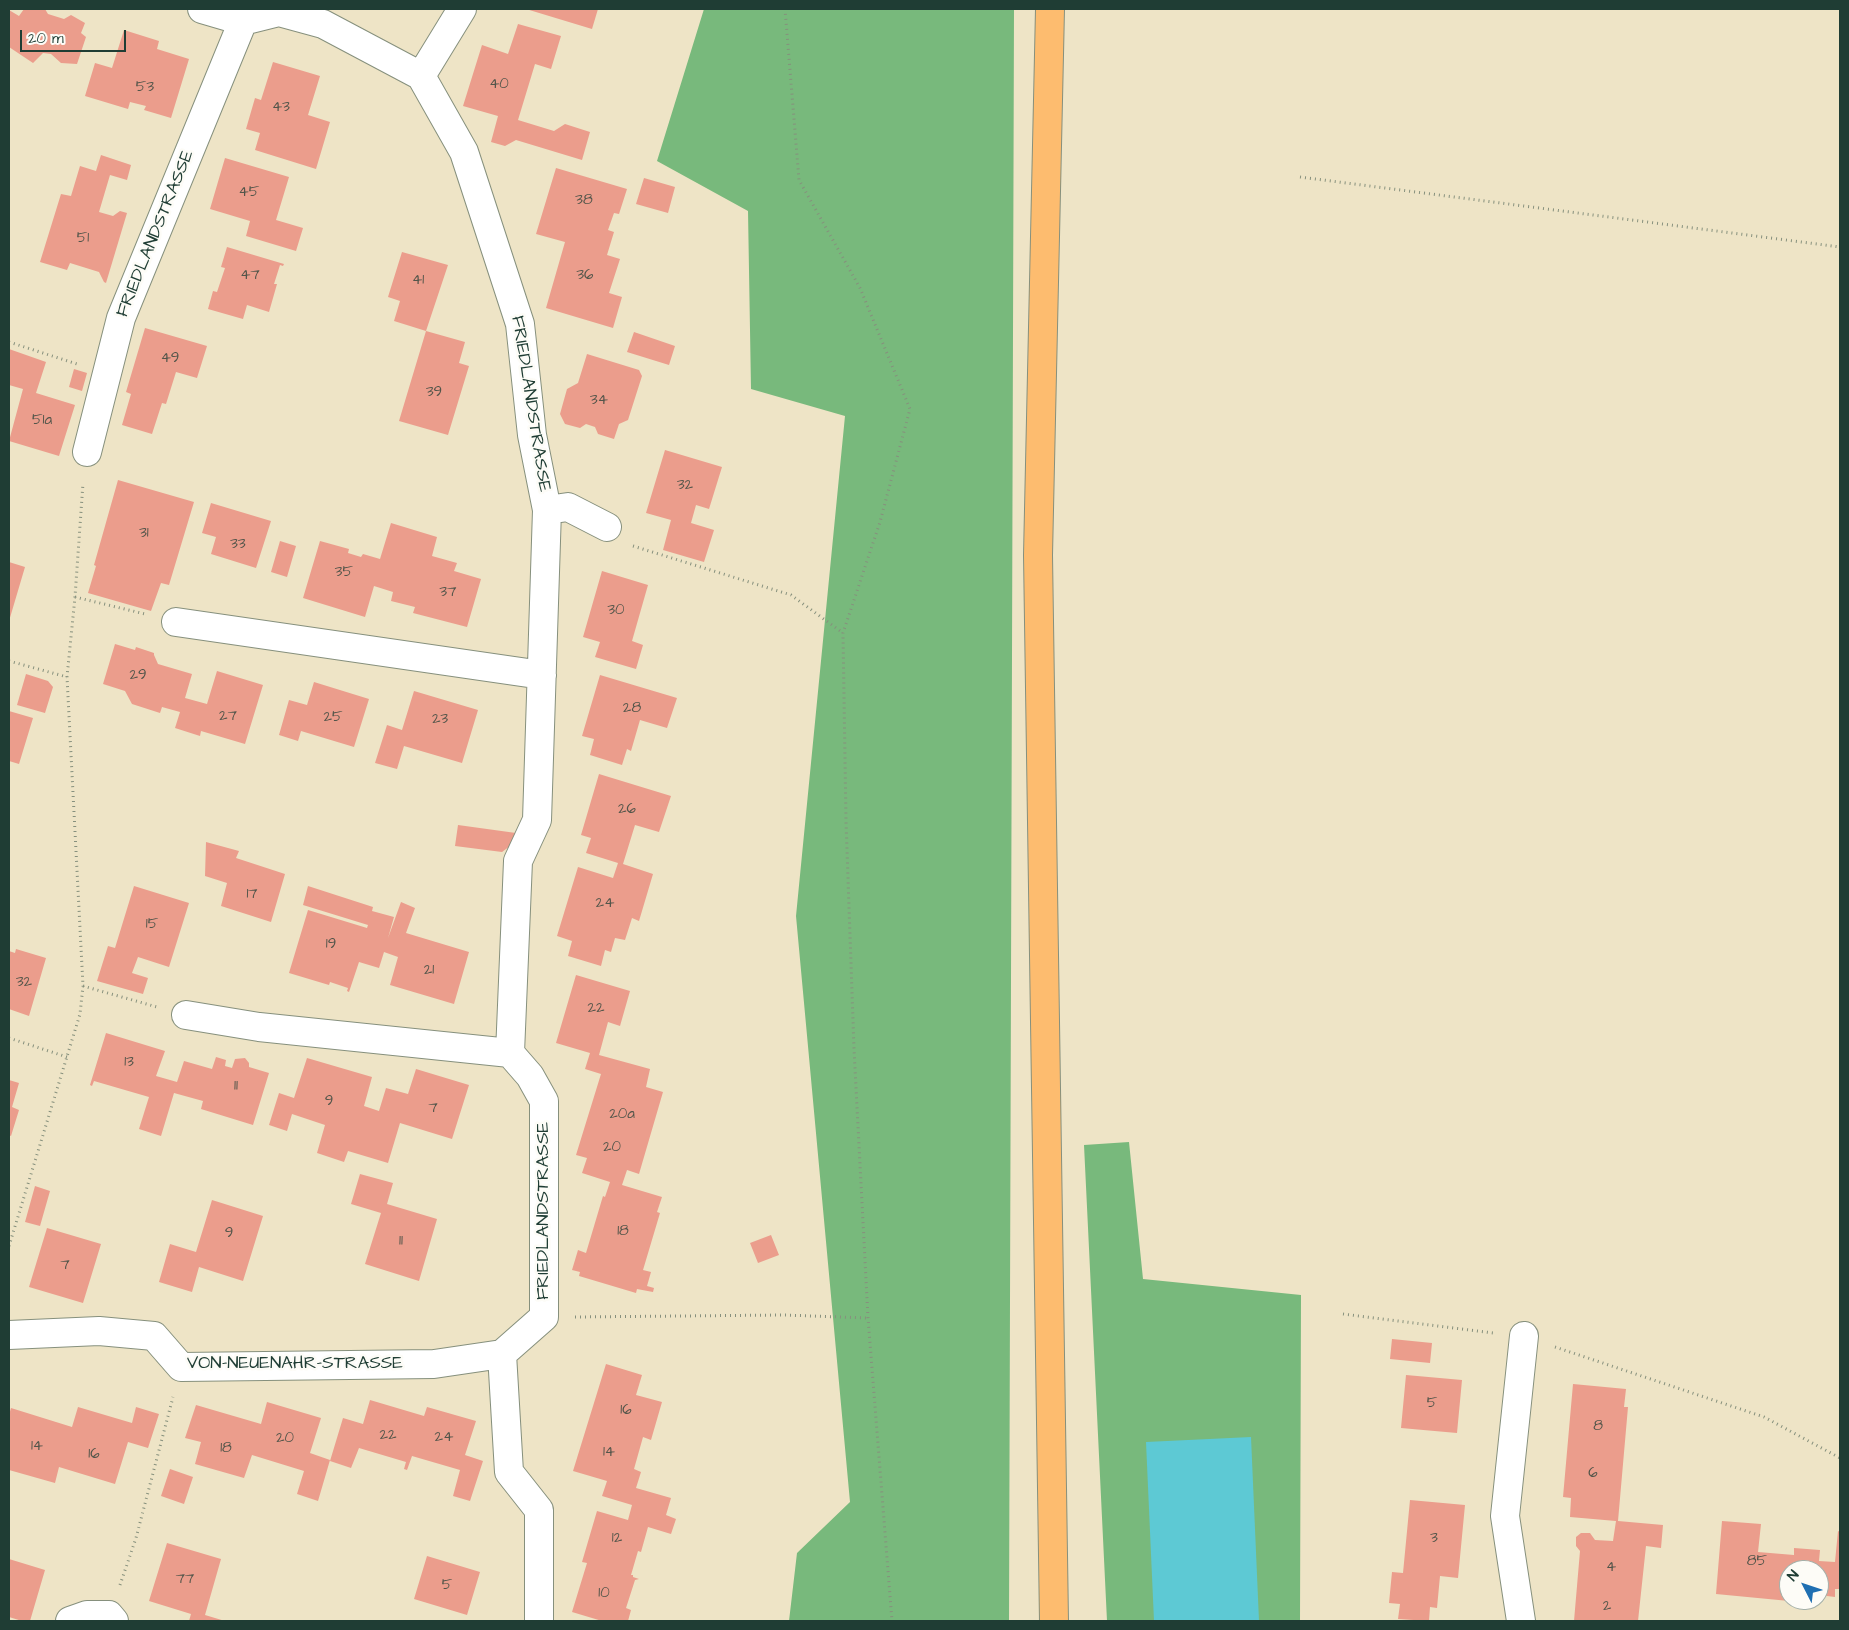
<!DOCTYPE html>
<style>
body{margin:0}
#map{position:relative;width:1849px;height:1630px;overflow:hidden;background:#eee4c6;font-family:"Architects Daughter",sans-serif}
canvas{display:block}
.frame{position:absolute;inset:0;border:10px solid #1f3d34;pointer-events:none}
.north{position:absolute;left:1779px;top:1560px;width:50px;height:50px;box-sizing:border-box;background:#fdfcf7;border:1px solid #a4b0a9;border-radius:50%;rotate:311deg;font-size:14px;font-weight:700;line-height:20px;text-align:center;color:#1f3d34}
.north::after{content:'';display:block;margin:auto;width:18px;height:22px;background:#1f6fb2;clip-path:polygon(50% 0,100% 100%,50% 72%,0 100%)}
.scale{position:absolute;left:20px;top:30px;width:106px;height:22px;box-sizing:border-box;border:2px solid #1f3d34;border-top:0;padding-left:6px;font-size:15px;line-height:18px;white-space:nowrap;color:#1f3d34;-webkit-text-stroke:4px #fdfcf7;paint-order:stroke}
</style>
<div id="map">
<canvas width="1849" height="1630"></canvas>
<div class="frame"></div>
<div class="north">N</div>
<div class="scale">20 m</div>
</div>
<script>
const c = document.querySelector('canvas').getContext('2d');
c.lineJoin = 'round';
function fillPath(path, color) {
  c.fillStyle = color;
  c.fill(path, 'evenodd');
}
function toPath(rows) {
  const path = new Path2D();
  for (const r of rows) {
    path.moveTo(r[0], r[1]);
    for (let i = 2; i < r.length; i += 2) path.lineTo(r[i], r[i + 1]);
  }
  return path;
}
function trace(path, color, width, dash) {
  c.strokeStyle = color;
  c.lineWidth = width;
  c.lineCap = dash ? 'butt' : 'round';
  c.setLineDash(dash || []);
  c.stroke(path);
}
function write(font, color, halo, rows, align = 'center') {
  c.font = font + ' "Architects Daughter",sans-serif';
  c.lineWidth = 5;
  c.setLineDash([]);
  c.textBaseline = 'middle';
  c.strokeStyle = halo;
  c.fillStyle = color;
  for (const [text, x, y, turn = 0] of rows) {
    c.save();
    c.translate(x, y);
    c.rotate((+turn || 0) * Math.PI / 180);
    c.textAlign = isNaN(turn) ? turn : align;
    if (halo) c.strokeText(text, 0, 0);
    c.fillText(text, 0, 0);
    c.restore();
  }
}
fillPath(toPath([
 [704,9,1014,9,1009,1621,789,1621,797,1553,850,1502,796,916,845,416,751,389,748,211,657,161],
 [1129,1142,1143,1279,1301,1295,1300,1621,1107,1621,1084,1145]
]), '#78b97c');
fillPath(toPath([
 [1251,1437,1259,1621,1154,1621,1146,1442]
]), '#5dc9d4');
fillPath(toPath([
 [24,9,45,9,48,14,64,19,71,15,85,23,81,33,86,37,77,64,61,63,51,54,43,53,33,63,9,47,9,10,19,16],
 [526,9,598,9,592,29],
 [518,24,561,36,551,69,535,64,518,120,554,131,565,124,590,132,582,160,516,140,505,146,491,142,498,116,463,106,482,45,508,54],
 [124,30,159,41,157,49,189,59,171,118,144,110,146,106,130,102,128,109,85,96,95,63,112,68],
 [273,62,320,76,308,115,330,122,316,169,255,150,260,133,246,129,255,98,261,100],
 [101,155,131,165,127,180,110,175,99,212,113,216,120,211,127,213,106,283,104,282,99,272,70,263,67,270,40,262,61,194,71,196,80,166,96,171],
 [225,158,289,177,276,220,303,228,296,251,246,236,250,221,210,209],
 [556,168,627,189,619,214,614,213,608,230,614,232,607,255,620,259,609,293,622,297,613,328,546,308,565,242,536,234],
 [644,178,675,187,668,213,636,204],
 [227,247,284,264,283,266,280,265,274,284,277,284,269,312,247,305,243,319,208,309,213,291,217,292,225,268,221,267],
 [402,252,448,265,426,331,394,321,400,301,388,297],
 [145,328,207,346,197,378,176,372,166,404,162,403,152,434,122,425,131,394,126,392],
 [426,331,465,342,459,363,469,366,448,435,399,421],
 [634,332,675,346,669,365,627,352],
 [9,349,46,362,36,393,75,405,59,456,9,441,23,389,9,385],
 [587,354,639,370,642,376,628,420,619,424,614,439,598,434,595,427,586,424,580,428,565,424,560,414,567,389,578,383],
 [74,369,87,373,82,391,69,387],
 [665,450,722,467,709,509,696,505,691,523,714,530,704,562,663,550,671,520,646,513],
 [118,480,194,502,169,585,161,583,151,611,88,593,96,566,94,565],
 [211,503,271,521,256,568,211,554,216,537,202,533],
 [391,523,437,537,432,556,457,563,454,571,481,579,467,627,413,613,415,607,391,601,393,592,374,586,365,617,303,598,320,541,349,549,348,553,361,557,363,554,380,559],
 [280,541,296,546,287,577,271,572],
 [9,562,25,567,9,621],
 [602,571,648,585,632,641,643,645,636,669,595,657,600,642,583,637],
 [115,644,135,650,136,647,154,653,154,655,158,664,192,674,185,698,207,704,217,671,263,685,245,744,201,731,200,736,175,728,180,712,162,707,160,713,132,704,125,691,103,684],
 [26,674,48,681,53,687,45,713,17,705],
 [600,675,677,698,667,728,640,720,631,751,627,749,622,765,590,755,594,739,582,736],
 [314,682,369,699,354,747,301,731,298,741,279,735,289,700,307,705],
 [414,691,478,710,462,763,404,746,397,769,375,763,387,725,402,730],
 [9,711,33,718,19,764,9,761],
 [599,774,671,796,659,832,635,825,623,864,653,874,639,921,632,918,625,940,615,938,611,952,605,950,601,966,568,956,572,941,557,936,578,867,613,878,618,863,586,853,591,838,581,835],
 [458,825,516,833,514,843,502,852,455,846],
 [206,842,239,851,236,858,285,874,271,922,221,906,227,883,205,876],
 [134,886,189,903,169,967,138,957,132,973,148,978,143,994,97,981,108,946,115,948],
 [308,886,373,907,372,911,394,917,388,938,401,902,415,908,406,933,469,952,454,1004,390,985,398,957,384,952,379,968,359,962,349,992,347,991,348,988,330,982,329,985,289,973,308,910,367,928,368,925,303,905],
 [16,949,46,958,29,1016,9,1009,9,951,15,953],
 [576,975,630,991,620,1026,608,1022,599,1055,650,1069,646,1087,663,1092,639,1174,627,1170,622,1185,662,1197,657,1212,660,1213,643,1270,651,1272,647,1286,654,1288,653,1292,637,1289,636,1293,579,1276,580,1272,572,1270,578,1250,586,1253,603,1196,605,1197,610,1182,582,1173,587,1158,576,1155,601,1074,585,1069,590,1053,556,1043],
 [106,1033,165,1051,156,1076,177,1082,184,1061,212,1069,216,1057,226,1060,225,1066,232,1068,235,1059,245,1058,249,1063,249,1067,269,1073,253,1125,201,1109,203,1101,174,1093,161,1136,139,1129,149,1097,94,1081,92,1086,90,1085],
 [307,1058,372,1077,364,1106,379,1111,386,1088,408,1094,416,1069,469,1085,452,1139,400,1123,388,1163,348,1151,344,1162,317,1153,325,1125,292,1114,287,1131,269,1125,279,1093,294,1098],
 [9,1080,19,1083,12,1107,19,1110,11,1136,9,1135],
 [360,1174,393,1183,387,1204,437,1219,419,1281,365,1264,381,1213,351,1204],
 [35,1186,50,1191,40,1226,25,1222],
 [212,1200,263,1216,243,1281,199,1267,192,1292,159,1282,170,1244,196,1252],
 [47,1228,101,1244,83,1303,29,1287],
 [771,1235,779,1255,758,1263,750,1243],
 [1392,1339,1432,1343,1430,1363,1390,1359],
 [606,1364,642,1375,636,1395,662,1402,651,1440,643,1437,634,1469,641,1472,636,1488,671,1498,666,1515,676,1519,671,1534,648,1527,641,1552,638,1551,631,1575,633,1575,633,1577,639,1579,635,1580,626,1608,631,1610,628,1621,602,1621,572,1612,587,1563,582,1562,597,1511,628,1520,632,1505,602,1496,607,1481,573,1471],
 [1406,1375,1462,1380,1457,1433,1401,1428],
 [1573,1384,1626,1389,1624,1407,1628,1407,1618,1521,1663,1525,1661,1548,1646,1546,1638,1621,1574,1621,1580,1551,1576,1546,1576,1537,1581,1533,1590,1533,1595,1540,1613,1541,1616,1521,1570,1517,1571,1498,1563,1497],
 [370,1400,424,1416,427,1407,476,1421,465,1455,483,1461,470,1501,453,1496,460,1470,412,1456,407,1470,404,1469,406,1462,359,1448,351,1468,330,1461,343,1418,363,1424],
 [267,1402,321,1418,310,1453,330,1460,318,1501,297,1494,304,1471,252,1455,244,1478,195,1464,201,1442,185,1438,196,1405,261,1424],
 [78,1407,132,1423,136,1407,159,1414,148,1448,128,1442,115,1484,59,1467,55,1483,9,1470,9,1415,11,1408,72,1427],
 [170,1469,193,1477,184,1504,161,1496],
 [1410,1500,1465,1505,1458,1578,1440,1576,1437,1608,1430,1607,1429,1621,1398,1619,1400,1604,1389,1603,1392,1572,1403,1573],
 [1722,1521,1761,1524,1758,1552,1794,1555,1794,1548,1820,1550,1819,1561,1835,1562,1838,1531,1840,1532,1840,1589,1835,1589,1835,1597,1819,1595,1819,1570,1789,1570,1789,1601,1716,1594],
 [167,1543,221,1559,205,1615,225,1621,189,1621,191,1614,149,1601],
 [427,1556,480,1572,467,1615,414,1599],
 [9,1559,45,1570,30,1621,22,1621,9,1617]
]), '#eb9d8c');
const minor = toPath([
 [202,9,243,21,279,12,323,24,421,76,464,152,520,324,532,435,547,510,537,820,518,861,510,1053,530,1076,544,1101,544,1317,502,1354,509,1472,539,1510,539,1621],
 [421,76,462,9],
 [87,452,121,318,243,21],
 [547,510,568,507,607,527],
 [176,622,542,675],
 [186,1015,259,1027,510,1053],
 [9,1335,99,1331,154,1336,181,1367,434,1364,502,1354],
 [70,1621,87,1615,109,1615,114,1621],
 [1521,1621,1505,1516,1524,1336]
]);
const major = toPath([
 [1050,9,1038,555,1054,1621]
]);
trace(minor, '#86907d', 30);
trace(major, '#86907d', 30);
trace(toPath([
 [785,9,799,180,860,288,910,409,880,522,843,633,846,821,854,1049,868,1318,892,1621],
 [1300,177,1840,247],
 [9,342,77,364],
 [633,546,791,595,843,633],
 [75,597,145,614],
 [9,661,67,677],
 [83,986,157,1007],
 [9,1038,67,1057],
 [9,1246,80,1014,83,986,67,677,75,597,83,483],
 [1343,1314,1493,1333],
 [575,1317,784,1315,868,1318],
 [1555,1347,1764,1417,1840,1458],
 [120,1585,136,1538,173,1397]
]), '#86907d', 3, [1, 4]);
trace(minor, '#fff', 28);
trace(major, '#fdbc6f', 28);
write('15px', '#52554a', null, [
 ["40",499,85],
 ["53",145,88],
 ["43",281,108],
 ["45",249,193],
 ["38",584,201],
 ["51",83,239],
 ["47",250,276],
 ["36",585,276],
 ["41",418,281],
 ["49",170,359],
 ["39",434,393],
 ["34",599,401],
 ["51a",42,421],
 ["32",685,486],
 ["31",144,534],
 ["33",238,545],
 ["35",344,573],
 ["37",448,593],
 ["30",616,611],
 ["29",138,676],
 ["28",632,709],
 ["27",228,717],
 ["25",333,718],
 ["23",440,720],
 ["26",627,810],
 ["17",252,895],
 ["24",605,904],
 ["15",152,925],
 ["19",331,945],
 ["21",429,971],
 ["32",24,983],
 ["22",596,1009],
 ["13",129,1063],
 ["11",236,1087],
 ["9",329,1102],
 ["7",433,1109],
 ["20a",622,1115],
 ["20",612,1148],
 ["18",623,1232],
 ["9",229,1234],
 ["11",401,1242],
 ["7",65,1266],
 ["5",1432,1404],
 ["16",626,1411],
 ["8",1598,1427],
 ["22",388,1436],
 ["24",444,1438],
 ["20",285,1439],
 ["14",37,1447],
 ["18",226,1449],
 ["14",609,1453],
 ["16",94,1455],
 ["6",1593,1474],
 ["12",617,1539],
 ["3",1434,1539],
 ["85",1757,1562],
 ["4",1611,1568],
 ["77",185,1580],
 ["5",447,1586],
 ["10",604,1594],
 ["2",1607,1607]
]);
write('18px', '#1f3d34', '#fdfcf7', [
 ["FRIEDLANDSTRASSE",156,234,-68],
 ["FRIEDLANDSTRASSE",530,404,81],
 ["FRIEDLANDSTRASSE",544,1211,-90],
 ["VON-NEUENAHR-STRASSE",295,1364]
]);
</script>
